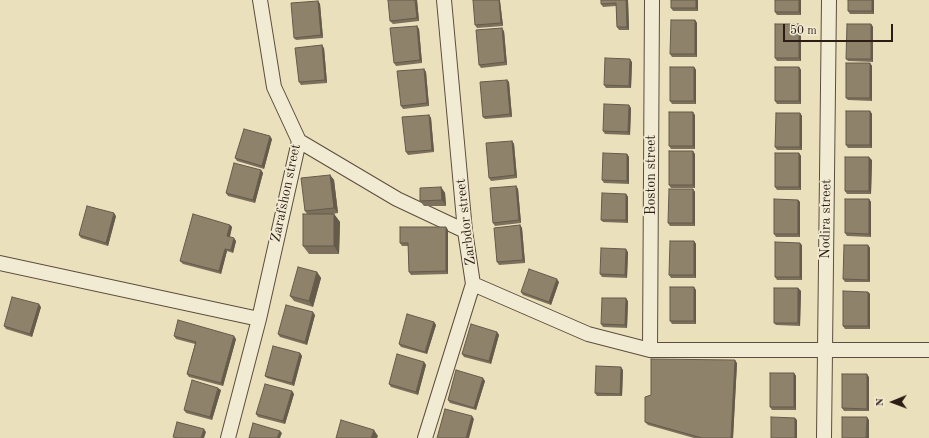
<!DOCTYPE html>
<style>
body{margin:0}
#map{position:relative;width:929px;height:438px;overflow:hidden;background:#ebe0bc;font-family:"Old Standard TT",serif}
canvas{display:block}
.north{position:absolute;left:873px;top:382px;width:40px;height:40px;-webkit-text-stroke:3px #f2ebd3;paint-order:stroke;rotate:269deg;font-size:11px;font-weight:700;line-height:16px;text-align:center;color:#2c1c14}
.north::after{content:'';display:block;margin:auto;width:14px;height:18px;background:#2c1c14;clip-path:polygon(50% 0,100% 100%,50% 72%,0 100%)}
.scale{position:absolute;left:783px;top:24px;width:110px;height:18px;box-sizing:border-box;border:2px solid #2c1c14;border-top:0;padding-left:5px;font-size:12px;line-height:14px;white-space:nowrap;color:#2c1c14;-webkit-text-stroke:3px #f2ebd3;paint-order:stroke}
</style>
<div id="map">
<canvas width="929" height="438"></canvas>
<div class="north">N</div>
<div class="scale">50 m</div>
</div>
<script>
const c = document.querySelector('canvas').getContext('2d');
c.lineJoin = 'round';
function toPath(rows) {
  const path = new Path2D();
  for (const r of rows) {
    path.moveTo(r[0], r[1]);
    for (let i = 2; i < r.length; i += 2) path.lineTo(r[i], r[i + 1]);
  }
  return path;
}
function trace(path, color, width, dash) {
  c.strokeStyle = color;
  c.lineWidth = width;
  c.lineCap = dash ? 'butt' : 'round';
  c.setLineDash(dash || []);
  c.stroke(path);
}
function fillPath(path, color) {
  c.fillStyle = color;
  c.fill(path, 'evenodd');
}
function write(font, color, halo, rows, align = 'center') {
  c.font = font + ' "Old Standard TT",serif';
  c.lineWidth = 3.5;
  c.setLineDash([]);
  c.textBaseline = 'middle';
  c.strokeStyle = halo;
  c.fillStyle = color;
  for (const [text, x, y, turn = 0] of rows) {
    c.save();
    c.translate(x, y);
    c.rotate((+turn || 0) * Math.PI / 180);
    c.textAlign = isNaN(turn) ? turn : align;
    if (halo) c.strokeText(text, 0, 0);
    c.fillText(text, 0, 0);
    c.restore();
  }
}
const street = toPath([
 [299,141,397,199,465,231],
 [0,263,259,319],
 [473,284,588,334,650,350,929,350],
 [650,350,652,0],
 [228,438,259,319,299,141,274,87,260,0],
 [425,438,473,284,465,231,444,0],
 [824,438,829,0]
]);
trace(street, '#5c4d3e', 16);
trace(street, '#f2ebd3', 14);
fillPath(toPath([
 [417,0,419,21,393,24,390,21],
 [601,0,628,0,629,30,619,30,617,27,616,6,603,7,601,4],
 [671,0,698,0,698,11,673,11,671,8],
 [801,0,801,15,777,15,775,12],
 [848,0,874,0,874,14,850,14,848,11],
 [318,1,320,4,323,38,296,40,294,38],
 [500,1,503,26,477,28,475,25],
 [695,20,697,23,697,57,672,57,670,54],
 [871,24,873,27,873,62,848,61,846,59],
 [417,26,419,29,422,63,396,66,394,63],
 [801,27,801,61,777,61,775,58],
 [504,31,507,65,481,68,479,65],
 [324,48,327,83,301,85,299,82],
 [632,62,631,88,606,88,604,85],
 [870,63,872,66,872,101,848,100,846,98],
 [694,67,696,70,696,104,672,104,670,101],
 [799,67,801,70,801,104,777,104,775,101],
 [424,69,426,72,429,106,403,109,401,106],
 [507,80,509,82,512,117,485,119,483,117],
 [631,108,630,135,605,134,603,131],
 [870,111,872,114,872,148,848,148,846,145],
 [800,113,802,116,802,150,777,150,775,147],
 [429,115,431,118,434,152,408,155,406,152],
 [695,115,695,149,671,149,669,146],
 [272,139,264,169,237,161,235,158],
 [512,141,514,144,517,178,491,181,489,178],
 [799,153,801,156,801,190,777,190,775,187],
 [627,154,629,157,629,184,604,183,602,180],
 [695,154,695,188,671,188,669,185],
 [872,160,871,194,847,194,845,191],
 [261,170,263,173,255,203,228,196,226,193],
 [330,175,334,180,338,213,333,214,334,214,340,222,339,254,309,254,303,246,307,214,305,211],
 [516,186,518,189,521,223,495,226,493,223],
 [441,187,445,193,446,206,424,206,420,201],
 [693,189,695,192,695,226,670,226,668,223],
 [626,194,628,197,628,223,603,222,601,220],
 [869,199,871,202,871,237,847,236,845,233],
 [798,200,800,202,800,237,776,237,774,234],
 [116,216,108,246,81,238,79,235],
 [230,225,232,227,230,237,236,241,233,253,227,251,221,274,183,264,180,261],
 [520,225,522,228,525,263,499,265,497,262],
 [446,227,448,230,448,274,411,275,409,272,408,246,402,246,400,243],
 [694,241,696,244,696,278,671,278,669,275],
 [802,245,802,280,777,280,775,277],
 [868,245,870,248,870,282,845,282,843,279],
 [628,252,627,278,602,277,600,274],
 [317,272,321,278,313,307,294,301,290,296],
 [559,282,551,305,523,295,521,292],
 [798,288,801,291,800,326,776,325,774,323],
 [696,290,696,324,672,324,670,321],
 [868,292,870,294,870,329,845,329,843,326],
 [628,301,627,328,603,327,601,324],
 [41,307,32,337,6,329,4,326],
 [315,315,307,345,280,337,278,334],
 [434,322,436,325,427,354,401,347,399,344],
 [497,332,499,335,491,364,464,357,462,354],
 [174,336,236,339,223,386,189,377,187,374,195,344,176,339],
 [300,353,302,356,294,386,267,378,265,376],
 [424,362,426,365,418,395,391,387,389,384],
 [737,363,733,438,694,438,648,425,645,422,651,395],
 [623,370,622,396,597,396,595,393],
 [794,373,796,376,796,410,772,410,770,407],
 [869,377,869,411,844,411,842,408],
 [485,381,476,410,450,403,448,400],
 [221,390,212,420,186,413,184,410],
 [292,391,294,394,285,424,258,417,256,414]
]), '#7b705c');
fillPath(toPath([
 [415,0,417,0,419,21,417,18],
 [499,0,500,0,500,1,503,26,501,23],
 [626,0,628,0,629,30,627,27],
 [696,0,698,0,698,11,696,8],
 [799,0,801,0,801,15,799,12],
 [872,0,874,0,874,14,872,11],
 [318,1,320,4,323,38,321,35],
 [695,20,697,23,697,57,695,54],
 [799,24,801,27,801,61,799,58],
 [871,24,873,27,873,62,871,59],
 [417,26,419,29,422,63,420,60],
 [502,28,504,31,507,65,505,62],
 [322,45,324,48,327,83,325,80],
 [630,59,632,62,631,88,629,86],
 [870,63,872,66,872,101,870,98],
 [694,67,696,70,696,104,694,101],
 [799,67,801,70,801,104,799,101],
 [424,69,426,72,429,106,427,103],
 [507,80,509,82,512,117,510,114],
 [629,105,631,108,630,135,628,132],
 [870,111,872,114,872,148,870,145],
 [693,112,695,115,695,149,693,146],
 [800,113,802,116,802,150,800,147],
 [429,115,431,118,434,152,432,150],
 [270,136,272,139,264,169,262,166],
 [512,141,514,144,517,178,515,175],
 [693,151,695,154,695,188,693,185],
 [799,153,801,156,801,190,799,187],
 [627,154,629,157,629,184,627,181],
 [869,157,872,160,871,194,869,191],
 [261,170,263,173,255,203,253,200],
 [330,175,334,180,338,213,334,208],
 [516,186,518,189,521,223,519,220],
 [441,187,445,193,446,206,442,200],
 [693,189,695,192,695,226,693,223],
 [626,194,628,197,628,223,626,220],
 [869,199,871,202,871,237,869,234],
 [798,200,800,202,800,237,798,234],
 [114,213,116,216,108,246,106,243],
 [334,214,340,222,339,254,334,246],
 [230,225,232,227,229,239,227,236],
 [520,225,522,228,525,263,523,260],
 [446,227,448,230,448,274,446,271],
 [234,238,236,241,233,253,231,250],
 [694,241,696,244,696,278,694,275],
 [800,243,802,245,802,280,800,277],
 [868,245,870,248,870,282,868,280],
 [225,249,227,251,221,274,219,271],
 [626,249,628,252,627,278,625,275],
 [317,272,321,278,313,307,309,301],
 [557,279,559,282,551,305,549,302],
 [694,287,696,290,696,324,694,321],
 [798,288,801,291,800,326,798,323],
 [868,292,870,294,870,329,868,326],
 [626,298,628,301,627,328,625,325],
 [39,304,41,307,32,337,30,334],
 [313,312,315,315,307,345,305,342],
 [434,322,436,325,427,354,425,352],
 [497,332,499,335,491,364,489,361],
 [234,336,236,339,223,386,221,383],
 [300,353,302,356,294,386,292,383],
 [735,360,737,363,733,438,731,438],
 [424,362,426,365,418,395,416,392],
 [621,367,623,370,622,396,620,394],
 [794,373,796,376,796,410,794,407],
 [867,374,869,377,869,411,867,409],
 [483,378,485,381,476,410,474,408],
 [218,388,221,390,212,420,210,417],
 [292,391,294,394,285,424,283,421],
 [472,416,474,419,469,438,466,438],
 [867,417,869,420,869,438,866,438],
 [795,418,797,420,797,438,795,438],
 [204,429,206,432,204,438,201,438],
 [374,430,378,436,377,438,371,438],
 [280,431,282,433,280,438,277,438]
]), '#645b4b');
const building = toPath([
 [388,0,415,0,417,18,390,21,388,0],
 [473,0,499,0,501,23,475,25,473,0],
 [601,0,626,0,627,27,617,27,616,3,601,4,601,0],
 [671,0,696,0,696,8,671,8,671,0],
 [775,0,799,0,799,12,775,12,775,0],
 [848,0,872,0,872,11,848,11,848,0],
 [318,1,321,35,294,38,291,3,318,1],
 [671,20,695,20,695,54,670,54,671,20],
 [775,24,799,24,799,58,775,58,775,24],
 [847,24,871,24,871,59,846,59,847,24],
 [417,26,420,60,394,63,390,28,417,26],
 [502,28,505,62,479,65,476,30,502,28],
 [322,45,325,80,299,82,295,48,322,45],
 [605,58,630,59,629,86,604,85,605,58],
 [846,63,870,63,870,98,846,98,846,63],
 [670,67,694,67,694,101,670,101,670,67],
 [775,67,799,67,799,101,775,101,775,67],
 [424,69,427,103,401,106,397,71,424,69],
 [507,80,510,114,483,117,480,82,507,80],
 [604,104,629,105,628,132,603,131,604,104],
 [846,111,870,111,870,145,846,145,846,111],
 [669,112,693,112,693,146,669,146,669,112],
 [776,113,800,113,800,147,775,147,776,113],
 [429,115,432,150,406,152,402,117,429,115],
 [244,129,270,136,262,166,235,158,244,129],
 [512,141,515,175,489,178,486,143,512,141],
 [669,151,693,151,693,185,669,185,669,151],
 [603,153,627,154,627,181,602,180,603,153],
 [775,153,799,153,799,187,775,187,775,153],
 [845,157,869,157,869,191,845,191,845,157],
 [234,163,261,170,253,200,226,193,234,163],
 [330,175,334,208,305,211,301,178,330,175],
 [516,186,519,220,493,223,490,188,516,186],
 [441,187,442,200,420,201,420,188,441,187],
 [669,189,693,189,693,223,668,223,669,189],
 [602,193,626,194,626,220,601,220,602,193],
 [774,199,798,200,798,234,774,234,774,199],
 [845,199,869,199,869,234,845,233,845,199],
 [87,206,114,213,106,243,79,235,87,206],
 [193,214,230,225,227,236,234,238,231,250,225,249,219,271,180,261,193,214],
 [303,214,334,214,334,246,303,246,303,214],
 [520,225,523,260,497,262,494,228,520,225],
 [400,227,446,227,446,271,409,272,408,243,400,243,400,227],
 [670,241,694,241,694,275,669,275,670,241],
 [775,242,800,243,800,277,775,277,775,242],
 [844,245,868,245,868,280,843,279,844,245],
 [601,248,626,249,625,275,600,274,601,248],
 [298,267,317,272,309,301,290,296,298,267],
 [529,269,557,279,549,302,521,292,529,269],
 [670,287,694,287,694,321,670,321,670,287],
 [774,288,798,288,798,323,774,323,774,288],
 [843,291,868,292,868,326,843,326,843,291],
 [12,297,39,304,30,334,4,326,12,297],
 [602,298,626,298,625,325,601,324,602,298],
 [286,305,313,312,305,342,278,334,286,305],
 [407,314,434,322,425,352,399,344,407,314],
 [178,320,234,336,221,383,187,374,196,342,174,336,178,320],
 [471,324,497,332,489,361,462,354,471,324],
 [273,346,300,353,292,383,265,376,273,346],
 [397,354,424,362,416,392,389,384,397,354],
 [651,359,735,360,731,438,702,438,645,422,645,397,651,395,651,359],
 [596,366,621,367,620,394,595,393,596,366],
 [456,370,483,378,474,408,448,400,456,370],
 [770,373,794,373,794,407,770,407,770,373],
 [842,374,867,374,867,409,842,408,842,374],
 [192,380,218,388,210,417,184,410,192,380],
 [265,384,292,391,283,421,256,414,265,384],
 [445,409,472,416,466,438,437,438,445,409],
 [771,417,795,418,795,438,771,438,771,417],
 [842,417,867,417,866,438,842,438,842,417],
 [341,420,374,430,371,438,336,438,341,420],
 [177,422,204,429,201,438,178,438,173,437,177,422],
 [253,423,280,431,277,438,249,438,253,423]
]);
fillPath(building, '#8f826b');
trace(building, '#645b4b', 1);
write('14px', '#2c1c14', '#f2ebd3', [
 ["Boston street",651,175,-90],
 ["Zarafshon street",286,193,-78],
 ["Nodira street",826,219,-89],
 ["Zarbdor street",466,222,-97]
]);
</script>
